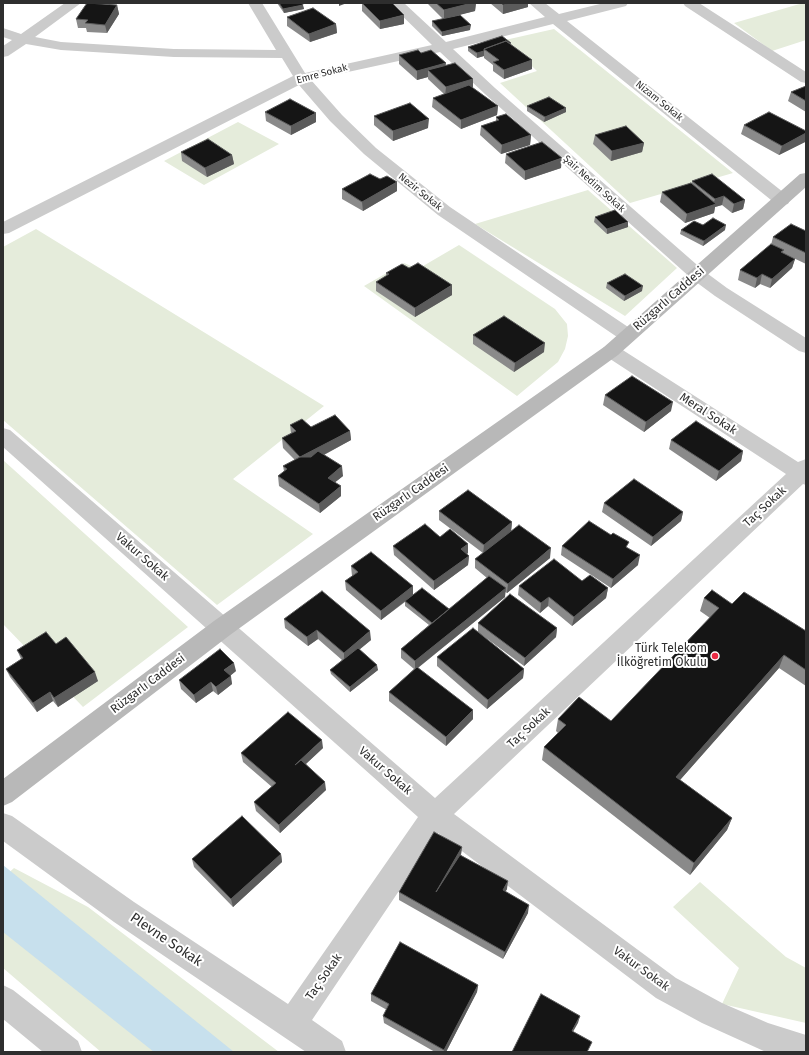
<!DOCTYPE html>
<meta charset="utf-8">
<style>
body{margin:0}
#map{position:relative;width:809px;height:1055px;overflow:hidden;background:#fff;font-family:"Fira Sans",sans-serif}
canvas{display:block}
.frame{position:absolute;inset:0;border:4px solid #2e2e2e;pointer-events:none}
</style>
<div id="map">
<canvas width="809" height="1055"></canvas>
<div class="frame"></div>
</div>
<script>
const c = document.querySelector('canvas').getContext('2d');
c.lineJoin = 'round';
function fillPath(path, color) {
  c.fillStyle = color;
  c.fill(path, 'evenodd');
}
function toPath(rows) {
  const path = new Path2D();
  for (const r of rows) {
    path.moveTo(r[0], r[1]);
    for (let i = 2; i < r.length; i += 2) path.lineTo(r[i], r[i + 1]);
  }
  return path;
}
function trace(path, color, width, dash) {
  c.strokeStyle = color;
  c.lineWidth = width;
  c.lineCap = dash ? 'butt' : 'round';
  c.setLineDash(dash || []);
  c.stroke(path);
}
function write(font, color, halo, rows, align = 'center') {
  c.font = font + ' "Fira Sans",sans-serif';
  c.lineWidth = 4;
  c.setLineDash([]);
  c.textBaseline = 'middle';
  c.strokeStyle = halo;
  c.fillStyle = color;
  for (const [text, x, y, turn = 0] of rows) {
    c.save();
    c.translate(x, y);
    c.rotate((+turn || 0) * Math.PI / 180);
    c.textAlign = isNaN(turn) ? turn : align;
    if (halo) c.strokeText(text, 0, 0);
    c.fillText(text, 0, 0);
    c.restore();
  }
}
fillPath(toPath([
 [803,3,806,3,806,40,772,51,734,23],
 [554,29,733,173,630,203,500,83,537,71,505,40],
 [238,122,279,144,204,185,164,161],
 [588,190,677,268,625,316,475,224],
 [36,229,324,406,233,479,313,534,217,605,3,420,3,247],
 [459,245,555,309,567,324,568,336,565,349,558,362,517,396,364,286,404,263,418,269],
 [3,460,188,627,83,707,3,624],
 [14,868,88,907,279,1052,101,1052,3,968,3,878],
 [700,882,786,957,806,968,806,1023,722,1004,739,968,673,907]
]), '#e5ecdb');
fillPath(toPath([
 [3,865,119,959,234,1052,154,1052,3,932]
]), '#c7e0ed');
fillPath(toPath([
 [65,3,81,3,35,37,61,42,174,49,276,50,248,3,262,3,305,73,432,45,389,3,404,3,446,42,545,17,529,3,545,3,559,14,604,3,628,3,626,6,567,21,788,196,790,200,788,204,782,205,776,204,553,24,453,49,495,88,704,271,727,288,806,338,806,353,799,351,715,296,692,279,485,94,440,52,311,80,342,115,376,148,450,207,634,331,636,335,634,339,627,341,620,339,438,215,364,154,330,121,299,85,9,233,3,234,3,222,293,76,282,58,174,57,61,50,26,44,8,56,3,57,3,46,12,40,3,37,3,28,21,34,65,3],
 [683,3,699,3,806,72,806,83,801,82,685,6,683,3],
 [611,345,618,347,798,462,806,459,806,485,803,484,454,814,676,978,722,1003,768,1023,806,1035,806,1052,766,1052,702,1023,656,998,438,833,312,1020,342,1041,346,1052,306,1052,114,922,3,841,3,813,12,816,134,902,288,1004,418,817,3,447,3,428,10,430,435,798,786,474,604,355,601,351,604,347,611,345],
 [3,985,13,990,78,1041,82,1052,43,1052,3,1019,3,985]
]), '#cbcbcb');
fillPath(toPath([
 [806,173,806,187,618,355,230,635,12,802,3,806,3,779,214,621,604,347,800,174,806,173]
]), '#b8b8b8');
fillPath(toPath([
 [277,3,302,3,304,9,284,13],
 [362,3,404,24,380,29,362,11],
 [428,3,476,3,475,11,449,17,470,30,442,36,432,26,432,21,443,19,428,4],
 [490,3,528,3,528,7,503,14],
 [117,5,119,14,107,33,87,32,86,28,78,28,76,19],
 [287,17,336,24,337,33,310,42,287,26],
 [511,43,511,45,532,60,532,69,504,79,493,71,493,65,484,58,484,56,477,58,468,51,468,47],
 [421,53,473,79,473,88,498,106,497,115,461,129,432,107,433,98,444,94,428,79,428,77,417,80,399,64,399,55],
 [806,86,806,112,788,101,791,92],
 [527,106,566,108,566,112,544,122,527,111],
 [265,112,316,122,291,135,266,121],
 [374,116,428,128,393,141,374,125],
 [496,117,531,135,530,145,501,154,480,135,481,126,496,121],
 [744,125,806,131,806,139,805,142,779,155,741,134],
 [595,135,644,143,642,152,611,161,593,144],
 [181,152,232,155,234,164,207,177,182,161],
 [506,154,561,168,525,180,505,163],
 [692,181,745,200,743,209,732,213,722,205,715,207,714,213,685,223,660,202,662,192,692,184],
 [342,189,397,191,363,211,342,199],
 [595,217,628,227,607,234,594,222],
 [703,225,725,230,703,246,680,234,681,230],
 [806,231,806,264,783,253,795,259,792,268,770,288,760,284,755,288,738,280,740,270,771,245,773,237],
 [386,273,452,295,415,317,376,291,376,282,386,276],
 [607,283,642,291,624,301,606,288],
 [473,335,544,352,514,372,473,344],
 [605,395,671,411,644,432,603,405],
 [290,425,350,431,351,440,324,455,343,476,335,482,341,496,320,513,279,486,278,476,284,471,283,466,295,460,283,448,282,438,291,433],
 [671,440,743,451,741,461,716,481,669,449],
 [604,503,683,512,681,521,651,546,602,512],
 [439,511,512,522,511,531,550,558,507,593,505,592,505,597,418,668,473,719,446,746,389,701,389,692,414,669,401,658,401,649,429,625,405,606,405,602,381,620,346,590,345,581,352,576,351,566,413,586,413,594,449,609,487,578,475,568,475,559,483,553,439,520],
 [440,537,468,544,468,553,467,554,469,556,468,565,434,590,394,555,393,546],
 [562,546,627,548,638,565,611,588,561,555],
 [582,581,608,588,606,598,572,626,548,606,540,613,518,595,519,586],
 [704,598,732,604,806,631,806,686,779,668,680,780,732,818,727,830,690,875,542,760,544,747,558,733,556,731,558,719,611,721,710,618,700,611],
 [284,619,371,640,359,650,378,670,350,692,331,674,330,670,342,660,318,639,308,646,285,628],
 [478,623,557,628,556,637,524,666,482,635,524,669,523,678,487,709,437,666,437,657,478,632],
 [56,644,98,681,58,707,53,701,37,712,10,677,6,669,21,659,17,650],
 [236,671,230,676,232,684,218,695,213,691,196,703,181,689,179,680],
 [323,748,306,764,326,790,280,833,256,811,254,802,272,787,243,762,241,753],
 [462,847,461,855,507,889,505,892,528,913,503,959,399,900,399,892],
 [281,854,282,862,233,907,194,867,192,859],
 [478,985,477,992,446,1052,435,1052,384,1023,383,1016,387,1010,371,1001,371,994]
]), '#8a8a8a');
fillPath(toPath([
 [339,3,347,3,339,6],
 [472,3,476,3,475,11,444,19,444,10],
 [512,3,528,3,528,7,503,14,503,5],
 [117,5,119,14,107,33,105,25],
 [303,5,304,9,284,13,283,9],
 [404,15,404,24,380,29,380,21],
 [336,24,337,33,310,42,309,34],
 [471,25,470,30,442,36,442,32],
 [484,51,484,56,477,58,477,53],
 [532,60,532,69,504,79,504,70],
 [446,63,445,72,428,70,428,77,417,80,417,71],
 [473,79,473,88,445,96,446,87],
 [498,106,497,115,461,129,461,120],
 [566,108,566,112,544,122,545,117],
 [316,113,316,122,291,135,291,126],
 [429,119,428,128,393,141,393,131],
 [806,133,806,139,805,142,779,155,782,146],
 [531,135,530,145,501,154,502,145],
 [644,143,642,152,611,161,612,151],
 [232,155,234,164,207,177,205,168],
 [562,158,561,168,525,180,525,171],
 [397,182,397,191,363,211,362,202],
 [724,196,722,205,715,207,714,213,685,223,687,214,713,205,715,199],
 [745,200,743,209,732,213,734,204],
 [628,222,628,227,607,234,607,229],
 [726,225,725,230,703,246,704,241],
 [795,259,792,268,770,288,772,279],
 [762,274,760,284,755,288,757,278],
 [452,285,452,295,415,317,415,308],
 [643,286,642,291,624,301,625,296],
 [545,343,544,352,514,372,515,363],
 [673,402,671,411,644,432,646,422],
 [350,431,351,440,301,467,300,457],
 [743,451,741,461,716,481,719,471],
 [342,466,343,476,328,488,328,478],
 [341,486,341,496,320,513,319,504],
 [683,512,681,521,651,546,653,537],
 [512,522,511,532,483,554,484,545],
 [468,544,468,553,461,558,461,549],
 [551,548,550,558,507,593,508,584],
 [640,555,638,565,611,588,613,579],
 [469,556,468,565,434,590,434,581],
 [413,586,413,595,381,620,381,611],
 [506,588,505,597,415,670,415,661],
 [608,588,606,598,572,626,574,617],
 [549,597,548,606,540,613,541,603],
 [557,628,556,637,524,666,525,658],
 [317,630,318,639,308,646,307,637],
 [370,631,371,640,344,662,344,653],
 [784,655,779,668,672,789,676,777],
 [234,663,236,671,226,679,224,670],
 [377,665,378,670,350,692,350,687],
 [524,669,523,678,487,709,488,700],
 [95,672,98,681,58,707,54,698],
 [231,676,232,684,218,695,216,687],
 [211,682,213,691,196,703,194,695],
 [50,692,53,701,37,712,33,703],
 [473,710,473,719,446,746,446,737],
 [322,740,323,748,296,773,295,765],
 [325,782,326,790,280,833,279,825],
 [732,818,727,830,690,875,694,863],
 [462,847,461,854,435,900,436,892],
 [281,854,282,862,233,907,231,899],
 [508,881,507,889,502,898,503,890],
 [529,905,528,913,503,959,505,952],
 [478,985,477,992,446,1052,444,1052,444,1050],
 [580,1016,578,1023,570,1037,572,1031]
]), '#5b5b5b');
const building = toPath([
 [87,3,117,5,105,25,85,23,88,20,76,19,87,3],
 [279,3,302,3,303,5,283,9,279,3],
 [362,3,392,3,404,15,380,21,362,3],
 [436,3,472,3,444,10,436,3],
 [501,3,512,3,503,5,501,3],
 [313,8,336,24,309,34,287,17,313,8],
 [460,15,471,25,442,32,432,21,460,15],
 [502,36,511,43,509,43,506,41,484,49,484,51,477,53,468,47,502,36],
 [506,41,532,60,504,70,493,62,499,60,484,49,506,41],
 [418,50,421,53,431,50,446,63,417,71,399,55,418,50],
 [455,63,473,79,446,87,428,70,455,63],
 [469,85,498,106,461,120,433,98,469,85],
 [806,86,806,101,791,92,806,86],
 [549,97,566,108,545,117,527,106,549,97],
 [290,99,316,113,291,126,265,112,290,99],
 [410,103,429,119,393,131,374,116,410,103],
 [769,112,806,131,806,133,782,146,744,125,769,112],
 [506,114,531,135,502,145,481,126,499,120,496,117,506,114],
 [626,126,644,143,612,151,595,135,626,126],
 [208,139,232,155,205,168,181,152,208,139],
 [542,142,562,158,525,171,506,154,542,142],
 [370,174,380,179,387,176,397,182,362,202,342,189,370,174],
 [712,174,745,200,734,204,724,196,715,199,692,181,712,174],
 [691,183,716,204,687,214,662,192,691,183],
 [615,210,628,222,607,229,595,217,615,210],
 [713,218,726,225,704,241,681,230,694,221,703,225,713,218],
 [791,224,806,231,806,253,773,237,791,224],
 [771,244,784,250,781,252,795,259,772,279,762,274,757,278,740,270,771,244],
 [418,263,452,285,415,308,376,282,389,274,386,273,402,264,409,268,418,263],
 [625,274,643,286,625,296,607,283,625,274],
 [504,316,545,343,515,363,473,335,504,316],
 [632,376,673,402,646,422,605,395,632,376],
 [335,415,350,431,300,457,311,457,318,451,342,466,328,478,341,486,319,504,278,476,287,469,283,466,300,457,282,438,296,431,290,425,302,419,311,427,335,415],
 [696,421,743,451,719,471,671,440,696,421],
 [634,479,683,512,653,537,604,503,634,479],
 [468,490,512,522,484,545,439,511,468,490],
 [589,521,611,535,613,533,629,542,626,547,640,555,613,579,562,546,589,521],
 [425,524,440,537,450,529,468,544,461,549,469,556,434,581,393,546,425,524],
 [519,525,551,548,508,584,475,559,519,525],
 [371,552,413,586,381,611,345,581,358,572,351,566,371,552],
 [554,559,582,581,590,575,608,588,574,617,549,597,541,603,519,586,554,559],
 [489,576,506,588,415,661,401,649,489,576],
 [422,588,449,609,432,623,405,601,422,588],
 [712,590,732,604,744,592,806,631,806,670,784,655,676,777,732,818,694,863,544,747,566,725,558,719,579,697,611,721,719,608,704,598,712,590],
 [322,591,370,631,344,653,317,630,307,637,284,619,322,591],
 [510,594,557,628,525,658,478,623,510,594],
 [473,628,524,669,488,700,437,657,473,628],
 [46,632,56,644,66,637,95,672,54,698,50,692,33,703,6,669,23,658,17,650,46,632],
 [358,648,377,665,350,687,330,670,358,648],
 [220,649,234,663,224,670,231,676,216,687,211,682,194,695,179,680,220,649],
 [417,667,473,710,446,737,389,692,417,667],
 [288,712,322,740,295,765,301,760,325,782,279,825,254,802,276,783,241,753,288,712],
 [242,816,281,854,231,899,192,859,242,816],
 [434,832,462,847,436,892,460,855,508,881,503,890,529,905,505,952,399,892,434,832],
 [400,942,478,985,444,1050,383,1016,389,1004,371,994,400,942],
 [541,994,580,1016,572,1031,592,1042,587,1052,512,1052,541,994]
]);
fillPath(building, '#151515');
trace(building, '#5b5b5b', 1);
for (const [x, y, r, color] of [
 [715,656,4,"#eb2a44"]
]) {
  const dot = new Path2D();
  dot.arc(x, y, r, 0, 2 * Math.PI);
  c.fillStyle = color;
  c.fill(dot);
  trace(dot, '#fff', 1.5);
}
write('10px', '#2e2e2e', '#fff', [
 ["Emre Sokak",322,74,-15],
 ["Nizam Sokak",659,101,39],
 ["Şair Nedim Sokak",594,184,42],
 ["Nezir Sokak",420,192,39]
]);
write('12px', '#2e2e2e', '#fff', [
 ["Rüzgarlı Caddesi",669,299,-41],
 ["Meral Sokak",708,414,33],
 ["Rüzgarlı Caddesi",411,493,-35],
 ["Taç Sokak",765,507,-43],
 ["Vakur Sokak",142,557,41],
 ["Rüzgarlı Caddesi",148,684,-37],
 ["Taç Sokak",529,728,-43],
 ["Vakur Sokak",385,771,41],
 ["Vakur Sokak",641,969,36],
 ["Taç Sokak",324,977,-55]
]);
write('12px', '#2e2e2e', '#fff', [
 ["Türk Telekom",707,649],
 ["İlköğretim Okulu",707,663]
], 'right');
write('14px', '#2e2e2e', '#fff', [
 ["Plevne Sokak",166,940,34]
]);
</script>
